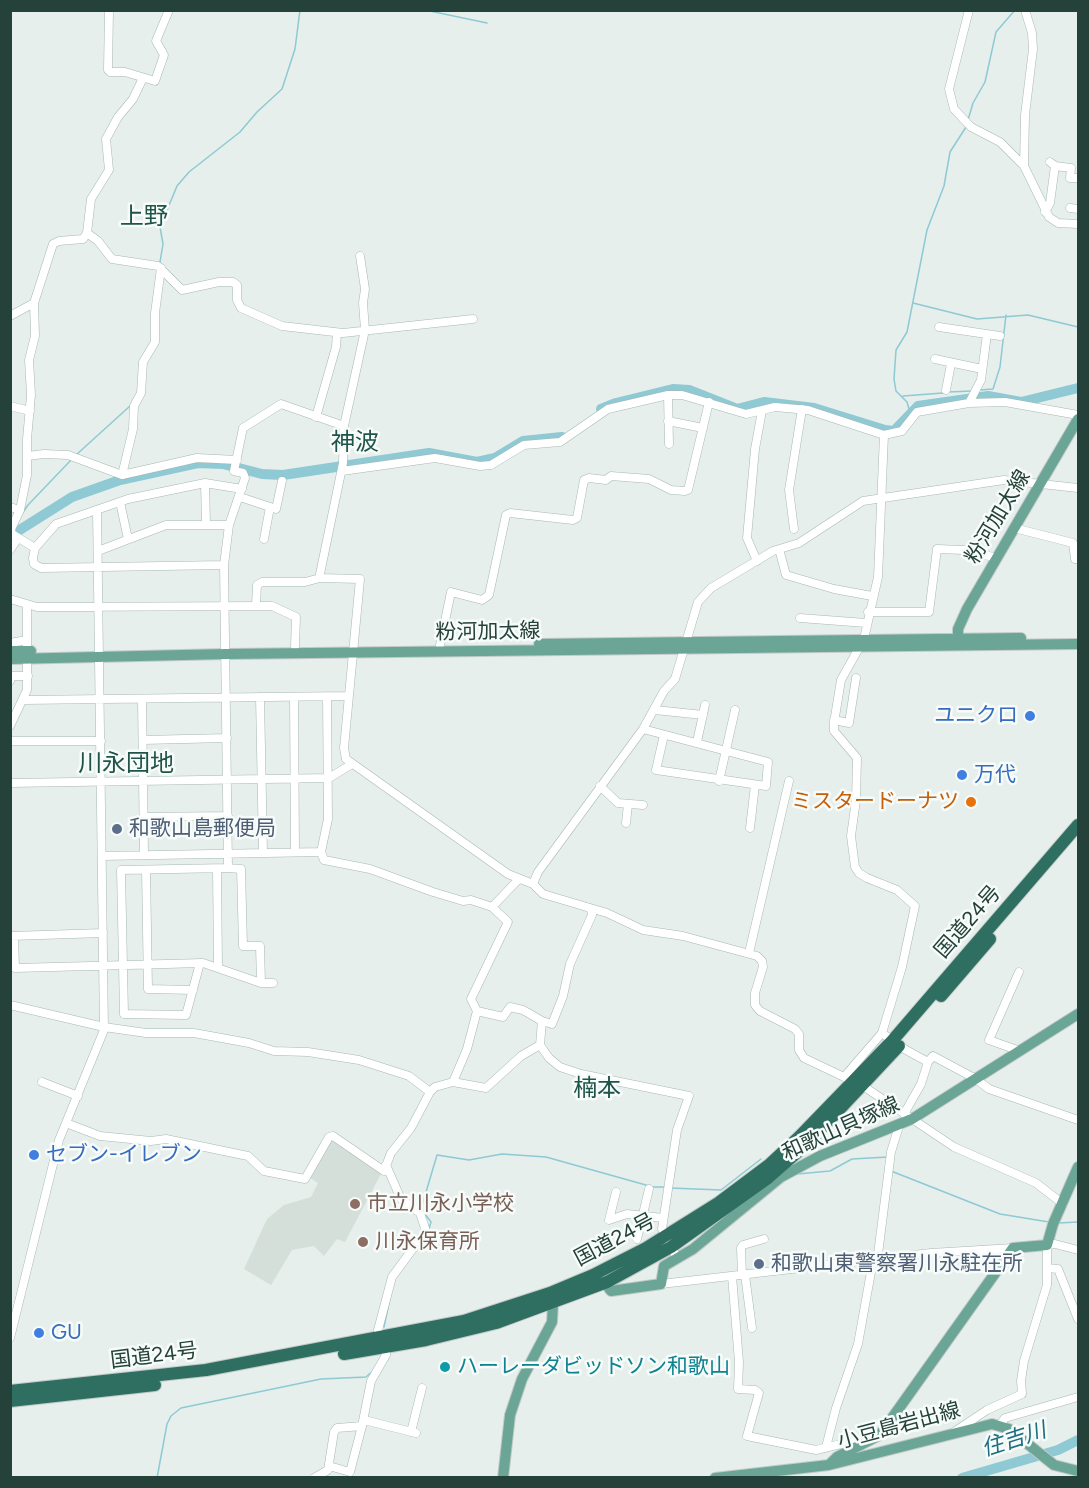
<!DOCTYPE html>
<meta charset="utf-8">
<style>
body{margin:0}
#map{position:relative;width:1089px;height:1488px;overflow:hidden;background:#e6efeb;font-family:Figtree,sans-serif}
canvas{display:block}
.frame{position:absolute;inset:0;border:12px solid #24423a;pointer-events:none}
</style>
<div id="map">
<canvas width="1089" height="1488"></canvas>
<div class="frame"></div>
</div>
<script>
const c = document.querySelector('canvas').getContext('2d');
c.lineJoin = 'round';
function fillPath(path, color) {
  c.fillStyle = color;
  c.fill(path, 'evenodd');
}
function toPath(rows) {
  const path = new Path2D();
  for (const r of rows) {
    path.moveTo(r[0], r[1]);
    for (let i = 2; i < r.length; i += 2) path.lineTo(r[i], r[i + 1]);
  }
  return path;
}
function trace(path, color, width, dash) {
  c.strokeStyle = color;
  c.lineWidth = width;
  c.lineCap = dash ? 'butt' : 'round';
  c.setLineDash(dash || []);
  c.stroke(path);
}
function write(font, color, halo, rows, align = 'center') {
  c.font = font + ' Figtree,"Noto Sans JP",sans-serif';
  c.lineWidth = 5;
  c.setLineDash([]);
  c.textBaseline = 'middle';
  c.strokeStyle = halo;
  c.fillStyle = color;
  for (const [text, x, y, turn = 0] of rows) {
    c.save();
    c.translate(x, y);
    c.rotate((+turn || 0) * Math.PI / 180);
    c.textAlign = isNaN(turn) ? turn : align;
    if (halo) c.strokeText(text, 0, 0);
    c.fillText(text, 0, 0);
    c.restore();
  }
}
fillPath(toPath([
 [333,1138,382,1172,345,1242,337,1239,324,1256,314,1246,292,1250,271,1285,244,1269,267,1219,284,1205,311,1197,318,1183,310,1178,330,1139]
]), '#d4dfda');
trace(toPath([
 [425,10,487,23],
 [968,120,973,103,985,82,996,32,1015,10],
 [160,262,163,244,160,227,177,186,189,172,240,132,257,112,282,89,295,49,300,10],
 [913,303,977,319,1028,315,1078,327],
 [980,390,993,389,1000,367,1006,315],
 [947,392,973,391],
 [903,396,943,393],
 [910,413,907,402,896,391,894,379,896,350,907,332,927,230,944,186,950,152,966,127],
 [76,455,130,406],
 [21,515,28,505,72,459],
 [16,531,17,525],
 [891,1171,1000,1214,1049,1222],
 [797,1174,830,1171,852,1159,888,1157],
 [670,1188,721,1190,761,1159],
 [1058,1223,1078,1222],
 [429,1229,431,1222,421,1209,437,1155,469,1160,502,1154,546,1157,653,1187,666,1187],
 [384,1327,390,1298],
 [157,1478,167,1424,171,1416,181,1408,321,1379,366,1377,374,1370]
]), '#8ec9d4', 1.5);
trace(toPath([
 [601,409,616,403,673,389,689,390,737,409,764,402,814,408,885,430,894,431,918,406,988,396,1021,402,1078,388],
 [10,531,18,531,72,497,120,480,198,463,223,464,262,474,283,475,429,453,477,462,495,458,523,441,562,437],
 [962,1478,1058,1450,1078,1440]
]), '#8ec9d4', 10);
const minor = toPath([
 [109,10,108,70,110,72,125,72,155,81,164,55,156,41,169,10],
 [969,10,949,89,954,109,971,127,1000,142,1024,166,1049,217,1058,223,1078,224],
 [1050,162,1055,166,1071,168,1070,178,1078,178],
 [1024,166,1025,115,1033,49,1032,33,1025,10],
 [1070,208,1078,209],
 [1045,212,1050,203,1055,166],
 [87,233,98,241,112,259,158,266,182,290,219,282,233,282,237,285,237,300,241,308,282,326,343,333,473,319],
 [360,256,365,289,363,303,365,330,344,426,343,463,320,574,320,578,360,579,344,748,346,759,508,874,533,884,543,894,607,913,643,930,683,936,757,956,762,961,763,967,755,993,755,1005,760,1011,795,1029,799,1034,799,1050,804,1058,863,1086,954,1147,1036,1183,1063,1204],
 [10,316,34,303],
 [939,327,1000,336],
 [935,359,982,369],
 [946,390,951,364],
 [668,395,669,444],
 [969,403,981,380,987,334],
 [10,406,30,411],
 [316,417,336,347,337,333],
 [668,421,703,428],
 [884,435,878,577,864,639,841,680,834,723,834,731,857,758,856,800,851,836,855,867,859,873,867,878,897,890,915,906,902,967,882,1033,906,1050,928,1062,933,1056,976,1079,989,1089,1078,1120],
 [27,456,44,454,68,455,122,475,197,458,237,460],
 [342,471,435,458,480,466,491,465,524,445,560,442,608,409,668,395,682,395,746,414,775,407,808,410,884,435,902,431,917,412,969,403,1005,402,1078,415],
 [122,475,133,429,134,406,141,393,143,362,155,342,155,313,161,268],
 [205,483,206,524],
 [240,497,276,509,282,481],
 [120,502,128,539],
 [10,507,20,510],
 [1014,528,1073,543,1075,559,1078,559],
 [794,529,789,490,802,409],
 [264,539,270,507],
 [35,548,12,534,11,529,20,510,27,475,27,439,31,395,29,360,35,336,34,303,53,244,59,241,83,239,87,233,91,199,109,170,106,139,118,117,133,99,143,78],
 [779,549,786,575,834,589,872,596],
 [10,550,18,538],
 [98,551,166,525,229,525],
 [757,561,747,538,755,449,762,411],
 [224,565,41,568,34,564,33,558,35,548,56,524,128,499,205,483,242,489],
 [10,599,37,607,272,606,296,617,295,646],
 [256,605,257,585,262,582,305,582,320,578],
 [868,612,929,612,937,549,964,550,997,558],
 [800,618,866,623],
 [10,643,27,640],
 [440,645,451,592,482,600,489,595,506,515,510,513,573,520,577,518,584,480,589,478,606,480,611,476,649,479,671,490,685,491,688,490,709,402],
 [10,681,12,676,28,676],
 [260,697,263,852],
 [294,697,295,852],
 [327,697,328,819,321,852,324,860,370,869,433,892,463,901,471,900,492,907,508,922,471,999,477,1011,503,1017,510,1007,523,1010,542,1021,540,1045,549,1058,560,1067,581,1074,689,1096,677,1130,662,1229,677,1258],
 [142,699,144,854],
 [24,700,348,696],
 [655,710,703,715],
 [834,720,849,723,856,678],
 [10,726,27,690,27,606],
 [643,729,768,762,766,786,656,770,664,735],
 [143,740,227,738],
 [10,741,101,741],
 [697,742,705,705],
 [719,781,735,710],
 [10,783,329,778,352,764],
 [600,786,618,803,643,805],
 [144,817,228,816],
 [626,823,628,804],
 [750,828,755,785],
 [102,856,321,852],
 [217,869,218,968],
 [146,870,148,989,193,990],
 [533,884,538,872,643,729,664,691,675,679,698,602,711,588,773,551,799,543,863,501,1004,480,1078,488],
 [492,907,519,879],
 [11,936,103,933],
 [14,936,15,968,203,963,261,983,273,983],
 [749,953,789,781],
 [200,963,186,1015,124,1014,121,870,228,868],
 [1019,972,989,1040,1020,1051],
 [261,983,260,946,243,946,241,869,228,868,224,565,229,525,245,478,243,473,234,471,243,428,281,404,344,426],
 [10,1005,104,1027,146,1033,194,1033,249,1043,274,1051,308,1052,359,1060,409,1076,430,1092],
 [542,1021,552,1024,554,1019,563,996,570,964,592,915,591,909],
 [844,1077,882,1033],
 [42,1082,78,1096],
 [453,1082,467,1049,477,1011],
 [904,1114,921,1084,928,1062],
 [66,1123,100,1136,151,1141,166,1139,248,1156,264,1171,305,1179,329,1137,333,1136,384,1171,391,1153,411,1128,430,1092,435,1087,453,1082,486,1088,521,1056,540,1045],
 [616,1192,609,1220,627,1214,663,1218],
 [637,1239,649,1189],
 [1047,1268,1058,1269,1078,1319],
 [742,1275,741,1248,743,1245,764,1239],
 [745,1275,752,1328],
 [732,1276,739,1362,738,1389,755,1390,759,1393,747,1436,816,1450,870,1437],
 [661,1284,931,1253,1013,1248],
 [10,1338,59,1140,104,1030,97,510],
 [364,1420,416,1433],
 [999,1426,1005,1418,1078,1397],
 [411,1432,422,1388],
 [951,1434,987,1410,1022,1394,1021,1381,1024,1361,1047,1285,1047,1245,1055,1244,1078,1250],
 [826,1447,836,1408,858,1344,873,1261,878,1254,891,1152,899,1126],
 [329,1466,350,1472,362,1426],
 [314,1478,328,1470,334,1432,337,1428,362,1426,371,1381,386,1355,386,1346,378,1330,392,1277,426,1231,420,1213,401,1199,386,1165]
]);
const major = toPath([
 [539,644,1021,638],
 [958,645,958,629,967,609,1078,419],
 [10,651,31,651],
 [10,659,226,654,1078,644],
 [605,1283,611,1291,661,1284,664,1266,693,1249,781,1177,820,1156,912,1119,1078,1014],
 [829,1465,837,1457,880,1435,1013,1248,1047,1245,1053,1224,1078,1167],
 [503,1478,510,1415,522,1379,552,1322,553,1303,551,1296],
 [715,1478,829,1465,992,1424,1009,1429,1054,1465,1078,1471]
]);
const highway = toPath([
 [941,996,990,939],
 [344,1354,426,1340,496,1323,607,1282,671,1247,768,1178,808,1143,899,1046],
 [10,1391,206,1370,464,1321,550,1293,593,1275,646,1248,718,1203,770,1164,799,1137,892,1041,1078,825],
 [10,1401,155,1385]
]);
trace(minor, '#a8b8b2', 9);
trace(major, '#c2cac8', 12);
trace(highway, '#c2cac8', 14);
trace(minor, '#fff', 8);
trace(major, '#6aa596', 10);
trace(highway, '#2f6f62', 12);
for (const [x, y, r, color] of [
 [1030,716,6,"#3f7fe0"],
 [962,775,6,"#3f7fe0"],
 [971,802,6,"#e8710a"],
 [117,829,6,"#5c6f8a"],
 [34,1155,6,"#3f7fe0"],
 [355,1204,6,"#8d6e63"],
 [363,1242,6,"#8d6e63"],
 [759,1264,6,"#5c6f8a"],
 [39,1333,6,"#3f7fe0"],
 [445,1367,6,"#0f9aa8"]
]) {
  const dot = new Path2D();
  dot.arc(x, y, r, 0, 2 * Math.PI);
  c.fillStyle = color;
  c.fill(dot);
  trace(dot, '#f7fbf9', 2);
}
write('21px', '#24423a', '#f7fbf9', [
 ["粉河加太線",998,517,-59],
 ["粉河加太線",488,632,-1],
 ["国道24号",968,922,-49],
 ["和歌山貝塚線",841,1129,-24],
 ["国道24号",615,1240,-28],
 ["国道24号",154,1356,-7],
 ["小豆島岩出線",899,1426,-15]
]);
write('21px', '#366cbe', '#f7fbf9', [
 ["ユニクロ",1018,716,"right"],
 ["万代",974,775],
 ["セブン-イレブン",46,1155],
 ["GU",51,1333]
], 'left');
write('21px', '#c56008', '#f7fbf9', [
 ["ミスタードーナツ",959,802]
], 'right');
write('21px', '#4e5e75', '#f7fbf9', [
 ["和歌山島郵便局",129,829],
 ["和歌山東警察署川永駐在所",771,1264]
], 'left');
write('21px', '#785e54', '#f7fbf9', [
 ["市立川永小学校",367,1204],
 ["川永保育所",375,1242]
], 'left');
write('21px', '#0d838f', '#f7fbf9', [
 ["ハーレーダビッドソン和歌山",457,1367]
], 'left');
write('italic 22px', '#1c6f80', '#f7fbf9', [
 ["住吉川",1014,1440,-18]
]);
write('24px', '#1f5548', '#f7fbf9', [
 ["上野",144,217],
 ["神波",355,443],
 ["川永団地",126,764],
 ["楠本",597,1089]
]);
</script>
